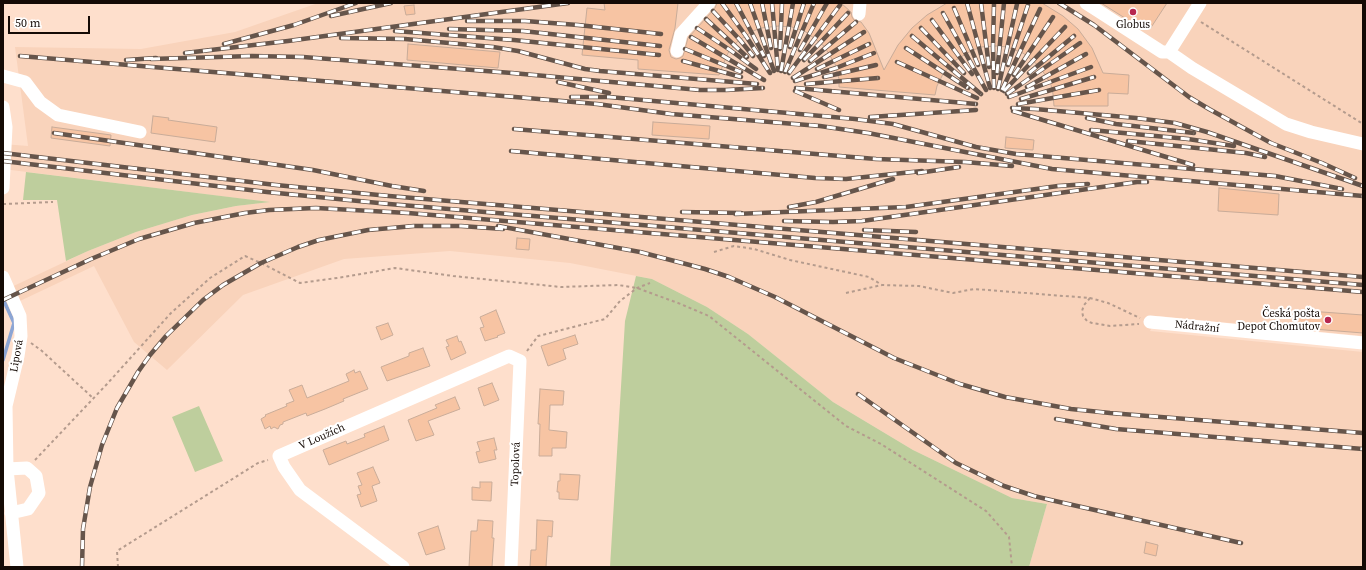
<!DOCTYPE html>
<meta charset="utf-8">
<style>
body{margin:0}
#map{position:relative;width:1366px;height:570px;overflow:hidden;background:#fedfcc;font-family:"Source Serif 4",serif}
canvas{display:block}
.frame{position:absolute;inset:0;border:4px solid #140a05;pointer-events:none}
.scale{position:absolute;left:8px;top:16px;width:82px;height:18px;box-sizing:border-box;border:2px solid #140a05;border-top:0;padding-left:5px;font-size:12px;line-height:14px;white-space:nowrap;color:#140a05;-webkit-text-stroke:3px #fff;paint-order:stroke}
</style>
<div id="map">
<canvas width="1366" height="570"></canvas>
<div class="frame"></div>
<div class="scale">50 m</div>
</div>
<script>
const c = document.querySelector('canvas').getContext('2d');
c.lineJoin = 'round';
function fillPath(path, color) {
  c.fillStyle = color;
  c.fill(path, 'evenodd');
}
function toPath(rows) {
  const path = new Path2D();
  for (const r of rows) {
    path.moveTo(r[0], r[1]);
    for (let i = 2; i < r.length; i += 2) path.lineTo(r[i], r[i + 1]);
  }
  return path;
}
function trace(path, color, width, dash) {
  c.strokeStyle = color;
  c.lineWidth = width;
  c.lineCap = dash ? 'butt' : 'round';
  c.setLineDash(dash || []);
  c.stroke(path);
}
function write(font, color, halo, rows, align = 'center') {
  c.font = font + ' "Source Serif 4",serif';
  c.lineWidth = 4;
  c.setLineDash([]);
  c.textBaseline = 'middle';
  c.strokeStyle = halo;
  c.fillStyle = color;
  for (const [text, x, y, turn = 0] of rows) {
    c.save();
    c.translate(x, y);
    c.rotate((+turn || 0) * Math.PI / 180);
    c.textAlign = isNaN(turn) ? turn : align;
    if (halo) c.strokeText(text, 0, 0);
    c.fillText(text, 0, 0);
    c.restore();
  }
}
fillPath(toPath([
 [318,3,1363,3,1363,336,1158,316,1150,331,1363,352,1363,567,1029,567,1047,504,1012,498,913,450,833,402,748,334,707,307,652,279,570,263,450,251,344,259,243,295,167,370,134,342,94,266,3,309,3,291,88,251,136,232,192,215,236,206,268,202,3,169,3,144,28,146,15,47,141,49,235,32]
]), '#f9d3bb');
fillPath(toPath([
 [26,172,270,202,236,206,192,215,136,232,88,251,66,261,57,200,23,200],
 [636,276,652,279,707,307,748,334,833,402,913,450,1012,498,1047,504,1029,567,610,567,625,321],
 [199,406,223,461,195,472,172,417]
]), '#bece9d');
trace(toPath([
 [3,299,14,323,3,360]
]), '#8ca5d4', 3.5);
const building = toPath([
 [604,3,678,3,675,28,669,50,671,57,676,59,680,58,683,56,688,38,715,8,717,3,841,3,851,12,852,17,854,20,861,22,869,33,884,70,898,45,912,28,927,15,947,3,1042,3,1063,16,1078,29,1092,48,1103,73,1129,75,1128,94,1108,93,1108,106,1054,106,1053,94,1051,85,1046,76,1039,66,1023,53,1007,47,997,46,981,47,971,51,956,60,943,74,937,86,935,95,839,87,839,79,835,64,824,46,806,32,792,27,779,26,761,28,753,31,738,41,728,53,719,75,638,69,638,60,582,55,587,8,605,10,604,3],
 [1101,3,1167,3,1150,29,1138,22,1136,25,1101,3],
 [414,5,415,14,406,15,404,6,414,5],
 [408,44,500,52,498,68,407,60,408,44],
 [153,116,169,118,168,120,217,127,215,142,151,133,153,116],
 [653,122,710,126,709,139,652,135,653,122],
 [52,127,111,135,110,146,51,138,52,127],
 [1006,137,1034,140,1033,150,1005,148,1006,137],
 [1219,188,1279,194,1278,215,1218,211,1219,188],
 [517,238,530,239,529,250,516,249,517,238],
 [496,310,505,333,497,336,498,337,485,341,480,328,484,327,480,317,496,310],
 [1295,310,1363,315,1363,333,1301,328,1301,326,1293,325,1295,310],
 [388,323,393,335,381,340,376,327,388,323],
 [575,335,578,344,563,349,566,359,548,366,541,346,575,335],
 [457,336,459,342,461,341,466,353,451,360,446,347,449,346,446,340,457,336],
 [423,348,430,366,387,381,381,367,409,356,409,353,423,348],
 [354,370,355,373,360,371,368,389,343,399,344,401,325,409,307,416,306,413,283,422,283,424,280,425,278,429,274,427,271,429,270,426,265,429,261,419,266,416,265,415,287,406,286,404,294,401,289,390,302,385,307,398,349,381,346,374,354,370],
 [492,383,499,400,484,406,478,388,492,383],
 [540,389,564,391,563,405,550,405,549,430,567,432,566,448,552,448,552,456,539,456,540,424,538,424,540,389],
 [455,397,460,409,428,421,434,435,416,441,408,420,437,408,435,405,455,397],
 [384,426,389,440,329,465,323,450,346,441,347,444,365,437,364,434,384,426],
 [494,438,497,450,494,450,496,459,479,463,476,452,480,451,477,442,494,438],
 [373,467,380,483,372,486,377,501,361,507,357,495,361,494,358,486,362,485,357,473,373,467],
 [560,474,580,475,578,500,559,499,559,492,557,492,558,481,560,481,560,474],
 [480,482,492,482,491,501,472,500,472,487,480,488,480,482],
 [478,520,493,521,492,538,494,538,492,567,469,567,471,531,477,531,478,520],
 [537,520,553,521,552,537,548,536,546,567,530,567,531,550,536,550,537,520],
 [438,526,445,549,426,555,418,533,438,526],
 [1146,542,1158,545,1156,556,1144,553,1146,542]
]);
fillPath(building, '#f7c4a3');
trace(building, '#c9ac99', 1);
trace(toPath([
 [1201,22,1363,124],
 [3,204,53,202],
 [714,252,734,246,754,249,790,260,869,277,882,285,919,286,953,293,974,289,1090,298,1108,303,1140,318],
 [846,293,882,285],
 [1090,298,1084,305,1082,311,1083,316,1087,321,1092,323,1110,326,1139,324],
 [31,343,42,351,93,398],
 [527,351,538,336,605,319,620,301,637,288,650,283],
 [35,460,107,384,171,313,210,278,245,256,261,263,300,283,344,277,395,268,453,276,561,287,618,285,637,288,678,303,709,316,846,426,881,444,986,511,1009,537,1012,567],
 [118,567,117,551,258,463,268,460]
]), '#b49b8d', 2, [3, 3]);
trace(toPath([
 [1086,3,1162,52,1169,52,1192,68,1286,124,1311,132,1363,144],
 [859,14,860,3],
 [677,51,681,34,709,3],
 [1169,52,1200,3],
 [3,76,25,82,40,102,58,115,140,132],
 [3,107,6,127,3,188],
 [3,277,20,316,21,336,18,356,6,406,7,469,17,567],
 [1150,322,1363,343],
 [7,469,27,468,36,476,39,493,28,509,11,513],
 [403,567,300,490,284,467,279,456,509,356,520,361,511,567]
]), '#fff', 13);
const rail = toPath([
 [722,3,746,36,770,73],
 [736,3,764,56],
 [750,3,774,71],
 [762,3,771,48],
 [772,3,778,70],
 [967,3,990,88],
 [981,3,989,67],
 [1059,3,1094,25,1189,97,1209,109,1271,143,1322,163,1355,178],
 [954,8,978,65],
 [713,11,740,40,753,56],
 [943,13,986,90],
 [331,16,391,3],
 [706,19,747,57],
 [932,20,972,74],
 [467,21,525,21,578,25,661,34],
 [697,28,730,50,756,69],
 [921,28,964,73],
 [449,29,523,31,660,46],
 [395,31,514,40,659,55],
 [912,36,981,94],
 [691,37,764,80],
 [341,38,405,39,493,47,518,51,585,69,600,71,757,84],
 [224,44,294,25,356,3],
 [790,47,804,3],
 [906,48,968,88],
 [685,49,741,72],
 [780,49,782,3],
 [800,50,827,3],
 [185,53,288,41,568,3],
 [20,56,527,98,597,104,671,114,820,126,868,133,1052,169,1363,196],
 [151,59,252,56,303,57,512,73,700,90,726,90,763,88],
 [126,60,156,58],
 [804,60,848,13],
 [683,61,741,77],
 [810,61,856,22],
 [897,62,977,98],
 [1008,65,1028,5],
 [817,69,869,44],
 [781,71,793,3],
 [785,72,814,3],
 [789,73,840,5],
 [997,73,1004,3],
 [1029,73,1074,36],
 [1014,75,1053,17],
 [824,77,876,65],
 [793,78,864,32],
 [795,81,836,68,874,53],
 [558,82,609,93],
 [806,84,878,78],
 [1027,87,1086,54],
 [796,88,976,104],
 [994,88,993,46,994,3],
 [998,89,1017,4],
 [1002,90,1040,9],
 [795,91,839,110],
 [1004,91,1065,27],
 [1007,94,1080,43],
 [571,97,609,97,855,119,893,124,976,147,1016,154,1275,176,1342,189],
 [1009,97,1091,67],
 [1021,99,1094,77],
 [1018,104,1099,90],
 [1012,108,1035,109,1136,118,1175,123,1207,132,1363,186],
 [1013,111,1193,165],
 [870,117,976,110],
 [1087,118,1116,124,1194,133],
 [514,129,876,159,965,162,1012,166],
 [1091,130,1188,139,1234,146],
 [54,133,313,170,392,186,424,191],
 [1128,141,1246,153,1265,157],
 [511,151,815,178,846,179,922,171],
 [3,153,276,185,389,196,1363,277],
 [3,161,267,192,389,204,1363,285],
 [918,173,959,167],
 [789,207,816,202,893,179],
 [682,212,741,213],
 [735,214,906,207,1058,186,1088,184],
 [784,221,833,222,862,221,1137,182,1147,182],
 [498,226,640,252,705,269,729,277,775,297,894,358,960,384,1005,397,1071,409,1110,413,1363,433],
 [864,230,916,232],
 [3,300,91,259,139,239,194,223,245,213,269,210,316,208,408,213,1363,292],
 [858,394,956,463,1004,486,1034,496,1055,501,1241,543],
 [1056,419,1116,429,1363,449],
 [82,567,83,529,90,487,102,445,117,408,138,372,150,355,166,336,203,300,223,285,261,263,298,247,319,240,368,230,414,226,461,226,503,229]
]);
trace(rail, '#66554b', 4.5);
trace(rail, '#fff', 3, [9]);
for (const [x, y, r, color] of [
 [1133,12,4,"#b7264f"],
 [1328,320,4,"#b7264f"]
]) {
  const dot = new Path2D();
  dot.arc(x, y, r, 0, 2 * Math.PI);
  c.fillStyle = color;
  c.fill(dot);
  trace(dot, '#fff', 1.5);
}
write('11px', '#140a05', '#fff', [
 ["Globus",1133,25],
 ["Česká pošta",1320,314,"right"],
 ["Depot Chomutov",1320,327,"right"]
]);
write('11px', '#140a05', '#fff', [
 ["Nádražní",1197,327,6],
 ["Lipová",17,356,-80],
 ["V Loužích",322,437,-24],
 ["Topolová",516,464,-88]
]);
</script>
